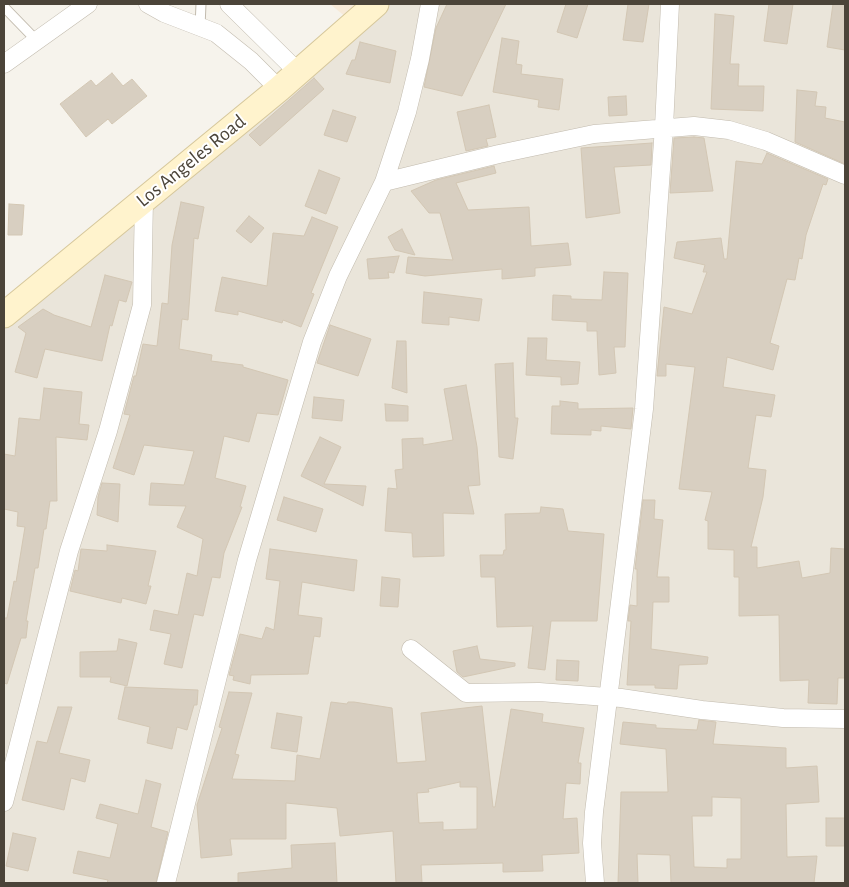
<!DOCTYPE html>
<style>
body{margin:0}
#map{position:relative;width:849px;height:887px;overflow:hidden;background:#f6f3ec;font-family:"Alegreya Sans",sans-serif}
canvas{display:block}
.frame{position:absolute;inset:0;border:5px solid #4b4439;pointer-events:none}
</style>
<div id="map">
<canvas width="849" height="887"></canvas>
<div class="frame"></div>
</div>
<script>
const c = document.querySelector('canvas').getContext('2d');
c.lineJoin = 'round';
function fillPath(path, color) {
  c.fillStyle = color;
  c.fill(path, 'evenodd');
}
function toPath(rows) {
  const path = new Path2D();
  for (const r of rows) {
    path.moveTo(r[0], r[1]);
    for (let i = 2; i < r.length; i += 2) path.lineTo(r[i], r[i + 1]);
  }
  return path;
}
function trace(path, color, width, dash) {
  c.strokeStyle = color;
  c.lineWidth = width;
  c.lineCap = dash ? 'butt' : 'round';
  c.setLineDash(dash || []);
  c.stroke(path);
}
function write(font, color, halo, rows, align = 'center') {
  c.font = font + ' "Alegreya Sans",sans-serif';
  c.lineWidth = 4;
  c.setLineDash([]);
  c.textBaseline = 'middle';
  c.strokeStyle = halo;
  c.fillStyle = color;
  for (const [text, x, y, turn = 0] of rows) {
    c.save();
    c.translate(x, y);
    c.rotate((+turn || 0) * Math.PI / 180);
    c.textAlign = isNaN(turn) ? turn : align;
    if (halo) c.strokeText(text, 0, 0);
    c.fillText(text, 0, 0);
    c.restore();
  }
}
fillPath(toPath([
 [363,4,845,4,845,883,4,883,4,304]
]), '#eae5da');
fillPath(toPath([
 [330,4,363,4,347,18]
]), '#f7ead8');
const building = toPath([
 [447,4,506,4,462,96,424,87,436,28,447,4],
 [566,4,588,4,577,38,557,32,566,4],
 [628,4,649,4,643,42,623,40,628,4],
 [769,4,793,4,787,44,764,41,769,4],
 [833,4,845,4,845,50,827,47,833,4],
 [715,14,734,16,730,64,739,64,738,86,764,86,763,111,711,109,715,14],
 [502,38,519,41,516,64,522,65,521,74,563,79,559,110,538,107,539,100,493,92,502,38],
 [360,42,396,51,390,83,346,74,352,60,355,60,360,42],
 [112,73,123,86,132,79,147,96,112,124,108,119,86,137,60,104,91,80,96,86,112,73],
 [314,78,324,89,260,146,249,135,314,78],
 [797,90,817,92,815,106,826,107,825,118,845,122,845,164,795,142,797,90],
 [626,96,627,115,609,116,608,97,626,96],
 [489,105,496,137,486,139,488,146,466,151,457,112,489,105],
 [333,110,356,117,347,142,324,135,333,110],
 [694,137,704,138,713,191,670,193,674,138,694,137],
 [652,143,651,165,614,167,620,213,586,218,581,148,652,143],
 [767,153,828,179,826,185,823,184,806,235,802,259,799,258,795,280,787,279,770,343,779,346,773,370,727,357,723,387,775,395,771,417,756,415,748,468,766,470,763,497,751,547,757,547,757,568,799,561,802,578,830,573,831,548,845,549,845,678,838,678,837,704,808,703,809,680,780,681,779,615,739,616,739,577,734,577,734,550,708,549,708,521,705,520,712,492,679,489,695,367,666,364,666,376,657,376,664,307,692,314,707,272,703,272,705,265,674,258,677,242,721,238,724,259,727,259,736,161,762,164,767,153],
 [494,166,496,173,456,183,468,210,529,207,531,246,568,243,571,265,535,268,535,276,502,279,502,269,425,276,406,273,408,257,453,260,440,213,429,213,411,191,436,180,494,166],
 [319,170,340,178,326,214,305,206,319,170],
 [181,202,204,207,198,239,194,238,188,320,182,319,179,349,212,355,211,361,243,365,243,367,288,380,278,415,257,413,249,442,224,436,215,478,246,486,240,507,242,507,224,553,220,578,212,577,203,616,194,614,182,668,164,664,171,634,150,630,154,610,178,615,187,573,197,576,203,539,177,527,186,506,149,505,151,483,184,485,194,451,144,445,134,475,113,468,130,415,124,414,134,376,136,376,143,344,157,346,162,303,168,304,172,245,181,202],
 [9,204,24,205,22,235,8,235,9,204],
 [249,216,264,228,251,243,236,231,249,216],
 [312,217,338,227,311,293,314,294,301,327,283,320,282,323,238,311,238,315,215,311,222,277,267,286,273,233,304,236,312,217],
 [402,229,415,255,395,250,388,237,402,229],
 [399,256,394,273,388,272,389,278,369,279,367,259,399,256],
 [604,272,628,273,625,347,614,347,616,373,599,375,597,331,587,331,587,322,552,320,553,295,571,296,571,299,602,300,604,272],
 [105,275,132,282,126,302,119,300,112,326,110,325,102,361,45,349,37,378,15,372,26,333,18,327,43,309,54,315,91,327,105,275],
 [424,292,482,299,479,321,449,317,449,325,422,323,424,292],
 [330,325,371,339,358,376,317,363,330,325],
 [528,338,547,338,546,360,580,362,578,384,561,385,561,377,526,375,528,338],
 [397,341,406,341,407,393,392,388,397,341],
 [513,363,515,418,518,418,513,459,499,457,495,364,513,363],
 [466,385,477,447,480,485,468,486,474,514,443,513,444,556,413,557,412,533,385,531,388,488,397,489,395,470,403,469,402,439,423,438,423,445,453,440,444,389,466,385],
 [44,388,82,392,79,424,89,425,87,440,56,437,57,501,50,501,46,529,44,529,38,568,35,568,26,621,28,621,26,638,21,638,7,684,4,683,4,618,7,618,14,581,16,582,25,527,17,526,18,512,4,509,4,454,15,456,19,418,40,420,44,388],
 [314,397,344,400,342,421,312,418,314,397],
 [560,401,578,403,578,409,633,408,631,429,601,426,601,431,591,430,591,435,551,434,552,406,560,406,560,401],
 [385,404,408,406,408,421,386,421,385,404],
 [320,437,341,447,324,484,366,486,363,506,301,476,320,437],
 [102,483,120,484,118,522,97,515,98,497,102,483],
 [284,497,323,509,316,532,277,520,284,497],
 [643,500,655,500,654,519,663,520,657,577,669,577,669,602,653,602,651,649,708,657,707,664,679,665,677,689,655,688,655,685,627,685,631,621,628,621,630,605,637,606,637,569,635,569,643,500],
 [541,507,563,509,568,531,604,534,597,621,551,621,545,670,528,668,533,626,497,627,495,577,481,577,480,555,503,555,504,550,506,550,505,514,540,513,541,507],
 [107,545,156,551,148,586,151,586,146,604,122,598,121,603,70,591,75,570,78,571,81,549,107,551,107,545],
 [270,549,357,560,354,591,302,582,298,615,322,618,320,637,314,636,308,674,251,675,250,684,233,680,234,676,229,675,240,634,262,639,266,627,274,630,280,581,266,579,270,549],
 [382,577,400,579,398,607,380,606,382,577],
 [119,639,137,643,127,686,110,682,111,677,80,677,80,652,117,651,119,639],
 [477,646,480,659,515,663,515,666,463,677,457,672,453,651,477,646],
 [557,660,579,661,578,681,556,680,557,660],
 [125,687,198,690,197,705,194,705,187,730,177,727,172,749,147,743,150,727,118,719,125,687],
 [229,692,252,693,235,754,239,755,232,779,295,781,297,755,320,759,331,702,347,704,348,702,354,702,392,708,397,763,426,761,421,713,482,706,493,807,495,807,511,709,543,714,542,722,584,728,578,763,581,763,580,784,566,783,563,819,577,818,579,853,542,855,543,871,503,872,503,863,421,865,422,883,396,883,393,831,340,836,337,808,286,803,286,839,230,839,232,855,201,858,197,805,222,728,219,727,229,692],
 [460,782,460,787,477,787,477,829,443,830,443,822,419,823,417,793,429,792,428,789,460,782],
 [58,707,72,707,59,753,90,760,85,782,71,778,64,810,22,800,37,741,47,743,58,707],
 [277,713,302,717,297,752,271,748,277,713],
 [699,720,716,722,713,744,786,748,786,768,817,766,819,802,786,804,787,857,817,856,814,883,671,883,670,855,637,854,638,883,618,883,621,792,668,792,666,749,620,744,623,722,656,725,656,728,697,730,699,720],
 [712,797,741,798,741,859,727,859,727,868,694,867,692,816,712,816,712,797],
 [146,780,161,784,151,827,168,832,156,883,107,883,108,880,73,873,78,851,110,858,118,824,96,818,100,804,138,814,146,780],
 [826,818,845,818,845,846,826,846,826,818],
 [13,833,36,838,28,871,6,866,13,833],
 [335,843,337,883,238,883,238,873,292,868,291,845,335,843]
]);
fillPath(building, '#d8cfc1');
trace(building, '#d3c7b4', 1);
const service = toPath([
 [4,7,37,41],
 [200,27,201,4]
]);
const minor = toPath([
 [148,4,164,13,216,33,251,61,279,89],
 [229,4,298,72],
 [4,64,88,4],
 [384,182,499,154,594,134,694,126,729,130,766,141,845,175],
 [411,649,466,693,539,692,621,698,702,710,783,718,845,719],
 [4,802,69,551,108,431,142,305,144,199],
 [166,883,247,560,312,342,338,276,384,182,407,112,420,59,430,4],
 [595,883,592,843,594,812,644,409,664,127,670,4]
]);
const secondary = toPath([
 [4,315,279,89,376,4]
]);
trace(service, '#c2bbae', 11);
trace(minor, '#c2bbae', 19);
trace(secondary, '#d6c79b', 27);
trace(service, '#fff', 9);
trace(minor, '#fff', 18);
trace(secondary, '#fff3cd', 25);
write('20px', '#4b4439', '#fff', [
 ["Los Angeles Road",191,161,-39]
]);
</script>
